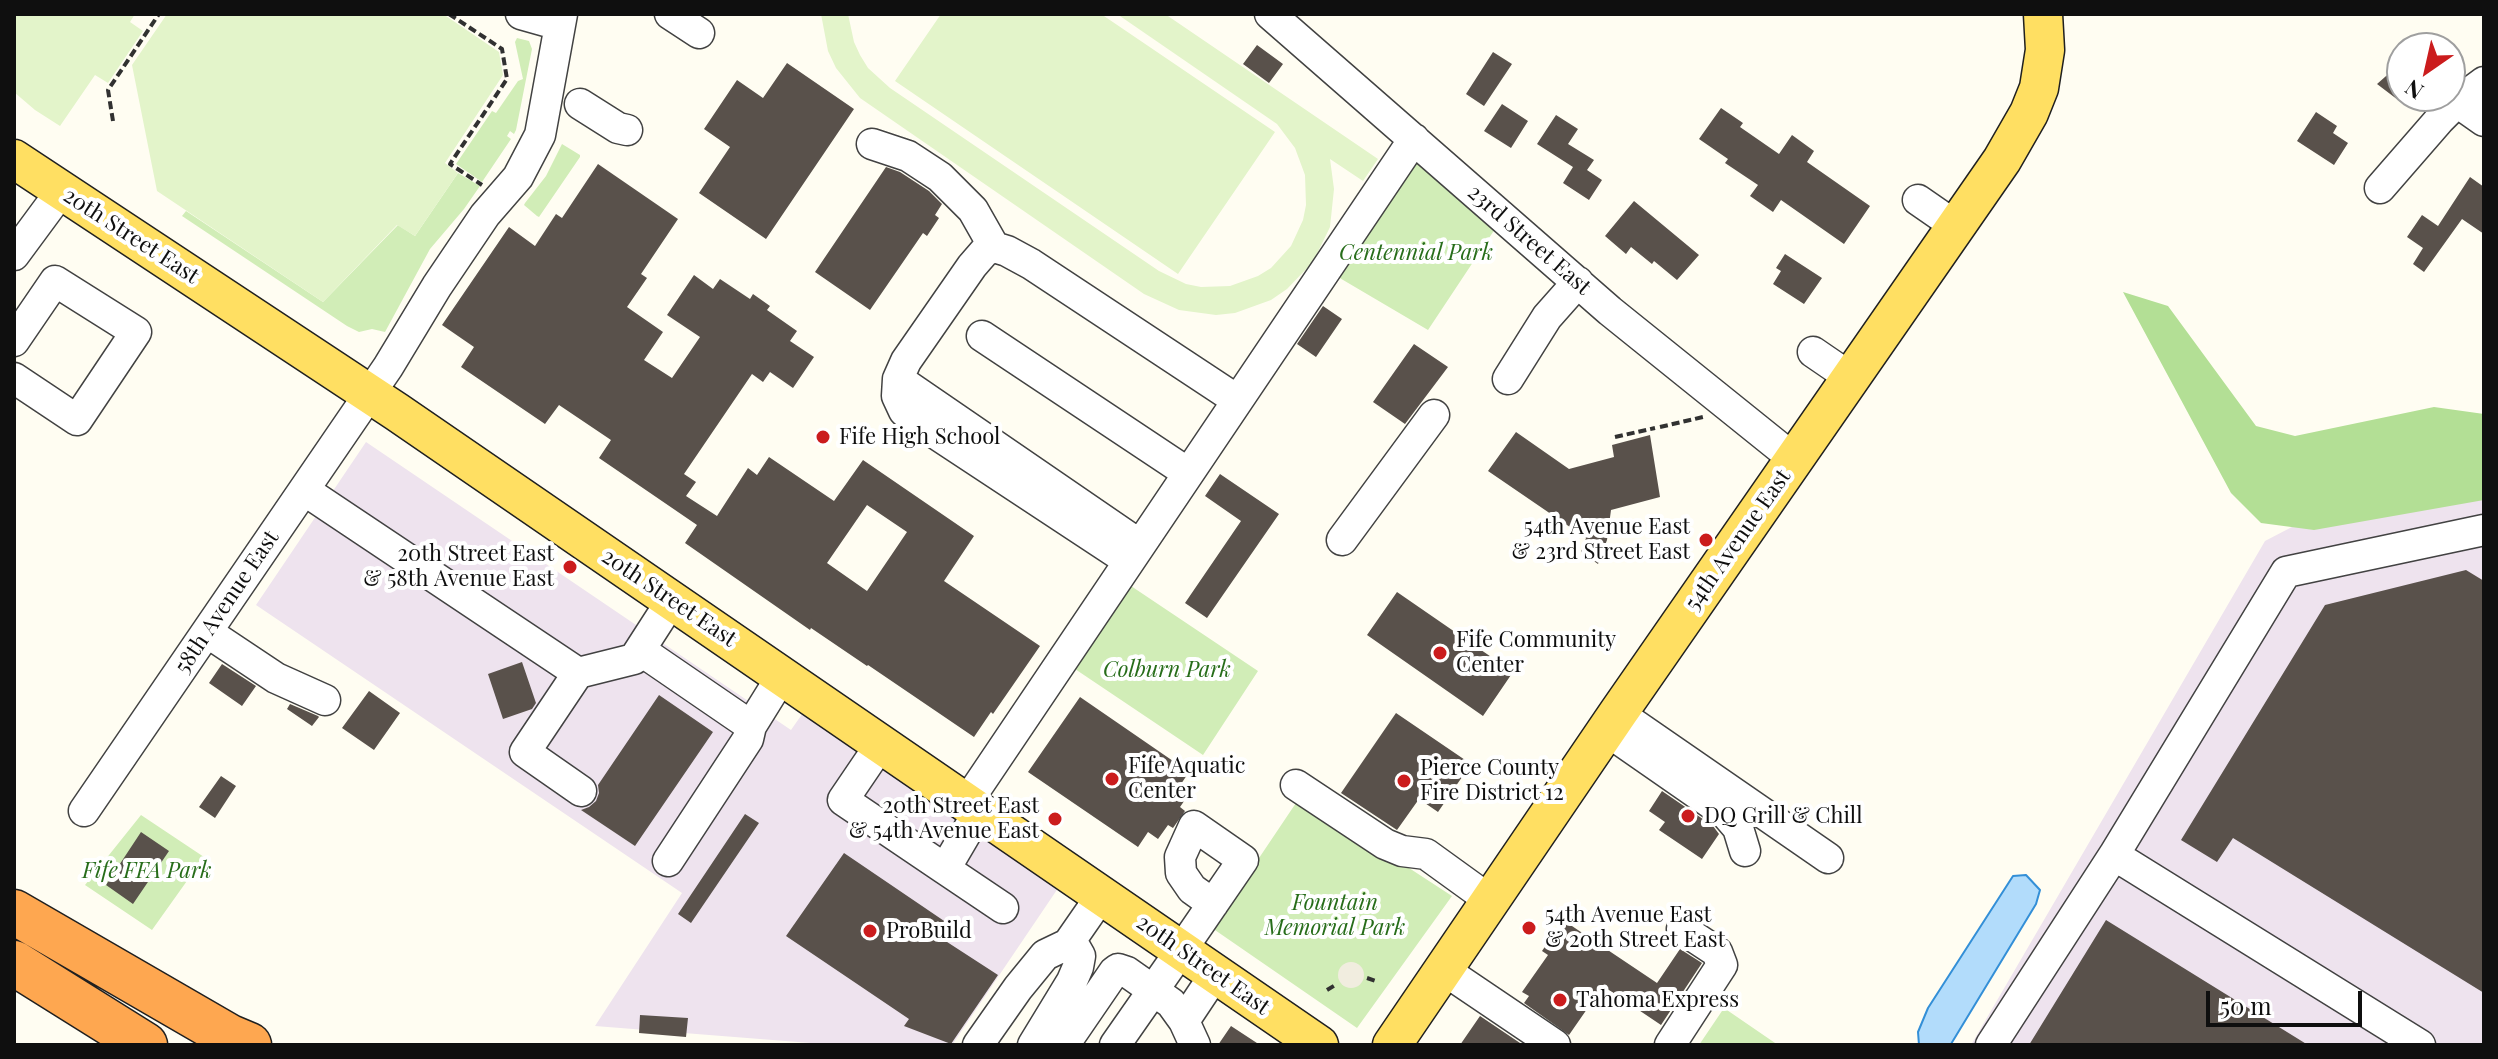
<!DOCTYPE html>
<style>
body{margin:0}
#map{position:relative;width:2498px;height:1059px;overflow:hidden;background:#fffdf2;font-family:"Playfair Display",serif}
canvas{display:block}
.frame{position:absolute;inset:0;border:16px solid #0f0f0f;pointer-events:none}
.north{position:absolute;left:2386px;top:32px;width:80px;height:80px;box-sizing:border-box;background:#fff;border:2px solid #9f9f9f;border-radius:50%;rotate:214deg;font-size:22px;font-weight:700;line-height:32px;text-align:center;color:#0f0f0f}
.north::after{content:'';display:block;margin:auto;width:28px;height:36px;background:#cb1c1d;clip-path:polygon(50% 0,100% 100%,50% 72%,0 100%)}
.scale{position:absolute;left:2206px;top:991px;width:156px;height:36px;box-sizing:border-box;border:4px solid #0f0f0f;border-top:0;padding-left:10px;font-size:24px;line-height:28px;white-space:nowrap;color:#0f0f0f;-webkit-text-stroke:6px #fff;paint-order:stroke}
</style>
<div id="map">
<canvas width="2498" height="1059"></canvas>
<div class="frame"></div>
<div class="north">N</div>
<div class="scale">50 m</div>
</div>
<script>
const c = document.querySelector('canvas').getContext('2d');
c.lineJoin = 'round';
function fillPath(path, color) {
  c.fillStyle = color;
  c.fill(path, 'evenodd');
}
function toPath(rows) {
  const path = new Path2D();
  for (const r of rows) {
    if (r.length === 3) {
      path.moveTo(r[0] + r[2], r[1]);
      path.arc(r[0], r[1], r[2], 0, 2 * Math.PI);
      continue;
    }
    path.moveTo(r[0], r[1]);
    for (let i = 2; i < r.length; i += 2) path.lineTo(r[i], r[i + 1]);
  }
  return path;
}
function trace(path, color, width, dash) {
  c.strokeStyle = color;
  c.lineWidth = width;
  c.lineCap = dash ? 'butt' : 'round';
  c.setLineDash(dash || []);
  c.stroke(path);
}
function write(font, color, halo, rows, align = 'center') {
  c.font = font + ' "Playfair Display",serif';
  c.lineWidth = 8;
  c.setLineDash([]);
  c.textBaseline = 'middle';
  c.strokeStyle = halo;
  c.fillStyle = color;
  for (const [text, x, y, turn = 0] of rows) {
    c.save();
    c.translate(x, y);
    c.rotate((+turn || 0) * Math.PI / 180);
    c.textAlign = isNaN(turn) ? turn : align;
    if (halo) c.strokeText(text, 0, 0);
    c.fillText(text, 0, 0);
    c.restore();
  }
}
fillPath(toPath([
 [366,442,791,730,814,697,1069,872,952,1045,836,1045,595,1026,682,893,256,605],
 [2434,453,2484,472,2484,1045,1971,1045,2265,541]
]), '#eee3ee');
fillPath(toPath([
 [517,38,529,41,532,49,516,130,514,134,510,131,507,136,511,139,482,182,456,164,492,111,496,113,518,81,523,79,515,42],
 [562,144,580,155,580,157,539,217,537,216,524,205,525,203,546,176],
 [1419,154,1495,229,1428,330,1338,277],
 [458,173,480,186,464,209,430,249,385,332,372,329,359,332,347,326,182,216,186,211,323,302,398,225,415,236],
 [1131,586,1258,671,1203,755,1075,669],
 [1300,797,1452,896,1357,1028,1212,928],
 [141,815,204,857,152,930,85,885],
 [1724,1008,1778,1045,1699,1045]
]), '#d1edb7');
fillPath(toPath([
 [2123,292,2168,306,2256,426,2295,436,2434,407,2484,414,2484,500,2314,530,2261,523,2231,493]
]), '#b3df95');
fillPath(toPath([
 [14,14,135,14,130,22,143,31,108,83,95,75,60,126,35,110,14,92],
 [167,14,443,14,499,52,503,75,445,163,458,173,415,236,397,225,323,302,157,191,132,65],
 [821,14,848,14,854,42,860,55,868,68,890,88,1159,271,1186,284,1201,287,1230,286,1258,276,1271,268,1291,246,1303,220,1306,205,1305,175,1295,148,1277,124,1117,14,1165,14,1378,159,1363,181,1330,159,1334,189,1330,227,1313,262,1287,289,1271,300,1235,313,1216,315,1179,310,1144,294,860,98,836,68,828,51],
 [941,14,1101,14,1275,132,1178,274,895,81]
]), '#e3f4ca');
fillPath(toPath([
 [1351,975,13]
]), '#f1eddf');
const water = toPath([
 [2026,875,2040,890,2036,904,1951,1044,1919,1045,1918,1032,1928,1008,2013,876,2026,875]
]);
fillPath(water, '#b2dcfb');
trace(water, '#338fd7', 2);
fillPath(toPath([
 [1257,45,1283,64,1269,83,1243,64],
 [1493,52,1512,64,1484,106,1466,94],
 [2402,62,2402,103,2377,84],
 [787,63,854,109,766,239,699,193,730,147,704,129,737,80,763,98],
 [1502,104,1528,121,1511,148,1484,131],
 [1721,108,1743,123,1740,127,1779,154,1792,135,1814,151,1807,162,1870,206,1844,244,1781,200,1773,212,1750,196,1758,185,1725,163,1728,159,1699,139],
 [2316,112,2337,126,2333,133,2348,143,2334,165,2297,141],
 [1556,115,1578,129,1568,144,1594,160,1587,170,1602,180,1589,200,1563,183,1573,167,1537,144],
 [598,164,678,219,641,274,647,278,627,307,663,332,644,360,672,378,700,337,667,315,694,275,713,289,720,279,750,299,753,294,770,306,767,310,797,331,790,341,814,357,793,388,770,372,763,382,752,374,684,474,696,482,686,496,717,516,748,468,757,475,769,457,834,501,863,460,974,536,944,581,1040,646,993,714,991,712,974,737,868,665,867,666,811,628,810,630,685,543,697,525,599,458,611,440,559,405,545,424,461,367,474,347,442,325,509,227,535,246,556,214,562,218],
 [867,505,907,532,867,591,827,563],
 [886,167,900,172,929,191,942,204,935,215,939,218,927,236,923,233,870,310,815,272],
 [2470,177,2484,187,2484,234,2462,219,2424,272,2413,264,2423,248,2407,237,2422,215,2438,226],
 [1634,201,1699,255,1677,280,1654,261,1652,264,1631,247,1626,254,1605,236],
 [1785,254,1822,278,1804,304,1773,284,1781,271,1776,268],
 [1323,306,1342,319,1316,357,1297,344],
 [1414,344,1448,367,1405,424,1373,402],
 [1516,432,1569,469,1614,457,1612,445,1650,435,1660,497,1611,510,1607,540,1598,564,1581,552,1586,538,1488,471],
 [1220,474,1279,514,1207,618,1185,603,1241,521,1205,496],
 [2466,570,2484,581,2484,993,2233,838,2217,862,2181,840,2325,605],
 [1397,592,1513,672,1483,716,1367,635],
 [522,662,536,703,532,709,503,719,488,674],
 [222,664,256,686,242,706,209,683],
 [369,691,400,713,374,750,342,728],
 [659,695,713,732,635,846,581,810,589,807,596,801,599,793,598,785],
 [1080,697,1189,772,1179,787,1189,794,1180,807,1185,811,1173,828,1168,825,1158,839,1148,832,1138,847,1028,772],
 [290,704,318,716,319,717,312,726,287,709],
 [1396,713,1471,764,1438,812,1419,799,1397,830,1341,793],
 [221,776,236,786,215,818,199,807],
 [1662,791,1713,826,1719,834,1702,859,1659,830,1665,822,1649,811],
 [745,814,759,823,691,923,678,914],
 [141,832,169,851,133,904,106,885],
 [844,853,953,927,944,940,998,975,951,1044,904,1026,909,1019,786,936],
 [1563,920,1657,983,1680,949,1702,963,1661,1025,1603,986,1569,1035,1524,1003,1529,996,1522,992,1548,955,1542,951],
 [2106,920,2308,1045,2029,1045],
 [640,1015,688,1018,686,1037,639,1033],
 [1480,1016,1523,1045,1460,1045],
 [1231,1026,1260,1045,1218,1045]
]), '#59514b');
const minor = toPath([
 [521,14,560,25],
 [670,14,699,33],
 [1270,14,1610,311,1794,459],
 [2457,102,2484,121],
 [580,104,618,128,627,130],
 [872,144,908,156,940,177,973,210,994,247],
 [2380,188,2440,119,2457,102,2484,82],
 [1918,200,1957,227],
 [14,255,62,190],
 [982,336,1188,473],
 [14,341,55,281,136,332,77,420,14,378],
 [1813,352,1851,378],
 [898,379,1140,545],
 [1508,379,1547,317,1578,282],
 [304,490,578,673],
 [1342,540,1434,415],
 [1129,561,912,418,904,411,897,396,898,379,906,361,972,266,985,251,994,247,1007,251,1031,264,1237,400],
 [207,632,276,678,325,700],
 [640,650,751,726],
 [1618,713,1828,858],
 [1607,731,1725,813,1738,828,1745,851],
 [881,744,843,800,945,869],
 [1296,785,1385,844,1402,851,1426,854,1491,901],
 [581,791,525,752,578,673,634,659,672,600],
 [967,802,1414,139],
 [84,811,388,367,437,286,485,215,518,177,540,135,562,14],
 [979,811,945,869,1003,908],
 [2114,855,2420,1045],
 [668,861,748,739,751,726,782,676],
 [1444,970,1555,1045],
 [1184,1021,1216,973],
 [978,1045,1018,988,1045,955,1068,944,1102,895],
 [1033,1045,1072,981,1078,967,1080,956,1076,949,1068,944],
 [1064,1045,1114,972,1118,969,1127,972,1171,1003,1184,1021,1195,1045],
 [1115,1045,1182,949,1243,860,1194,826,1180,857,1181,873,1192,889,1213,904],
 [1670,1045,1722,965,1717,952,1682,929],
 [1991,1045,2114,855,2286,572,2484,530]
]);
const major = toPath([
 [14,159,397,412,1319,1045],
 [1392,1045,1618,713,2002,160,2029,113,2039,88,2045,50,2043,14]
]);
const highway = toPath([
 [14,912,230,1037,249,1045],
 [14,963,145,1045]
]);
trace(minor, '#424242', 33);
trace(major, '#202020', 41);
trace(highway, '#202020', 47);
trace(toPath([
 [449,14,502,49,507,79,450,164,482,185],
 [113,121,108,90,159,14],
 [1660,427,1703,417],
 [1615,437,1655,428],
 [1367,978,1376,981],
 [1327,990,1337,984]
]), '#313131', 4, [8, 4]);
trace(minor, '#fff', 30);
trace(major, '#ffdf62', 38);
trace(highway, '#fea750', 44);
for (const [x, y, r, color] of [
 [823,437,8,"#cb1c1d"],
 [1706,540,8,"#cb1c1d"],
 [570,567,8,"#cb1c1d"],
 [1440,653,8,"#cb1c1d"],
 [1112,779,8,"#cb1c1d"],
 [1404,781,8,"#cb1c1d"],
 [1688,816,8,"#cb1c1d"],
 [1055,819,8,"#cb1c1d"],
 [1529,928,8,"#cb1c1d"],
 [870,931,8,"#cb1c1d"],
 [1560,1000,8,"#cb1c1d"]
]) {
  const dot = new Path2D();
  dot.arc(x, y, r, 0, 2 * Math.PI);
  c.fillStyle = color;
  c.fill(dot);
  trace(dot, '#fff', 3);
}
write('22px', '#0f0f0f', '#fff', [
 ["20th Street East",131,236,33],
 ["23rd Street East",1529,240,41],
 ["54th Avenue East",1738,540,-55],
 ["20th Street East",669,598,34],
 ["58th Avenue East",227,602,-56],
 ["20th Street East",1203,965,35]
]);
write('italic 22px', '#276d1a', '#fff', [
 ["Centennial Park",1416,253],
 ["Colburn Park",1167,670],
 ["Fife FFA Park",147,871],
 ["Fountain",1335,903],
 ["Memorial Park",1335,928]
]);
write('22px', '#0f0f0f', '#fff', [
 ["Fife High School",839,437],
 ["54th Avenue East",1690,527,"right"],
 ["& 23rd Street East",1690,552,"right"],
 ["20th Street East",554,554,"right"],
 ["& 58th Avenue East",554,579,"right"],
 ["Fife Community",1456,640],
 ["Center",1456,665],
 ["Fife Aquatic",1128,766],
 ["Center",1128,791],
 ["Pierce County",1420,768],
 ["Fire District 12",1420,793],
 ["20th Street East",1039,806,"right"],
 ["& 54th Avenue East",1039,831,"right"],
 ["DQ Grill & Chill",1704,816],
 ["54th Avenue East",1545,915],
 ["& 20th Street East",1545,940],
 ["ProBuild",886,931],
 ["Tahoma Express",1576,1000]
], 'left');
</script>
